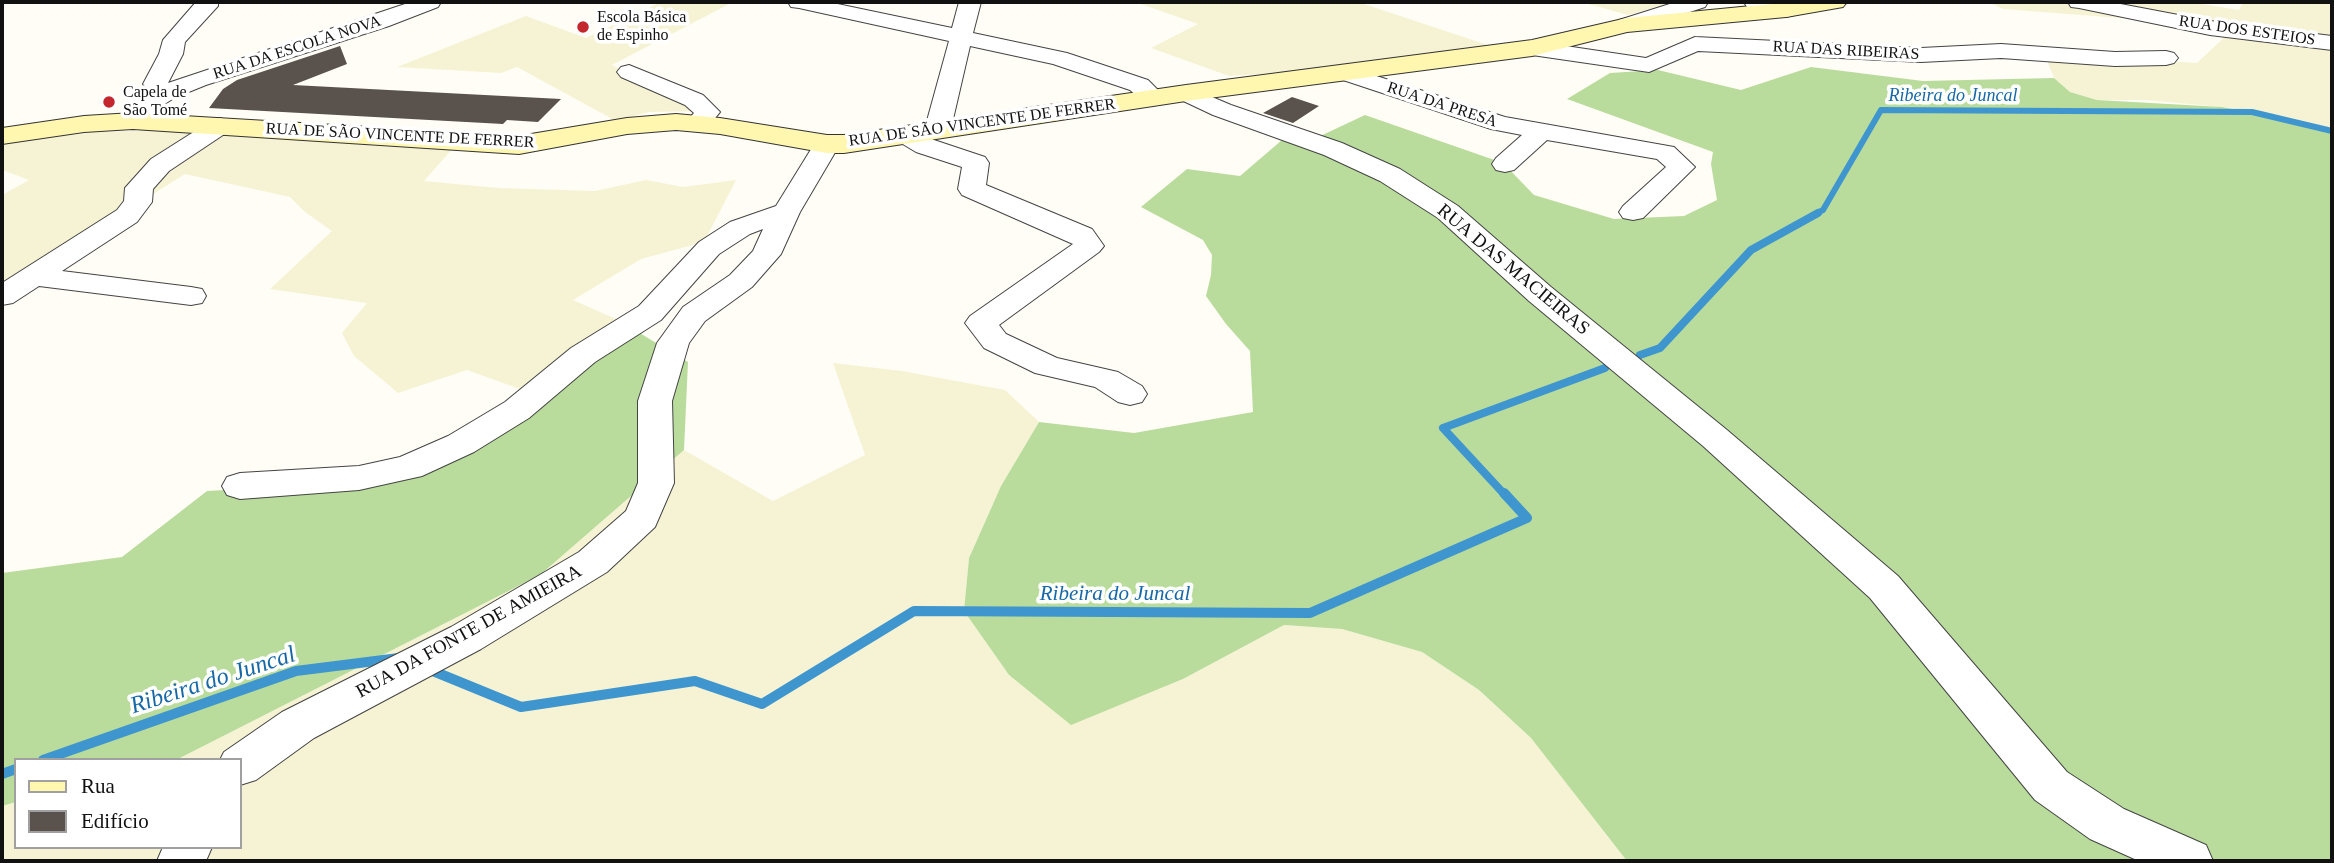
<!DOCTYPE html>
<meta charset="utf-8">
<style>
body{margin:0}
#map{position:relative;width:2334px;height:863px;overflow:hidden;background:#fffdf5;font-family:Georgia,serif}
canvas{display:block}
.frame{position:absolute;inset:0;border:4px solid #111;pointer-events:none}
.legend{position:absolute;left:14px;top:758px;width:228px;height:91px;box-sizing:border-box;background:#fff;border:2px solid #a0a0a0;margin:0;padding:9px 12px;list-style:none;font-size:21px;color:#111}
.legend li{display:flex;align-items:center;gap:14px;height:35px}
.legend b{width:35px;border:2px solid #a0a0a0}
</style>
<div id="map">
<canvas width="2334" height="863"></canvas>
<div class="frame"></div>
<ul class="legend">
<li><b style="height:9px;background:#fff6b0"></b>Rua</li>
<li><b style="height:19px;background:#5a524d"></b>Edifício</li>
</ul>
</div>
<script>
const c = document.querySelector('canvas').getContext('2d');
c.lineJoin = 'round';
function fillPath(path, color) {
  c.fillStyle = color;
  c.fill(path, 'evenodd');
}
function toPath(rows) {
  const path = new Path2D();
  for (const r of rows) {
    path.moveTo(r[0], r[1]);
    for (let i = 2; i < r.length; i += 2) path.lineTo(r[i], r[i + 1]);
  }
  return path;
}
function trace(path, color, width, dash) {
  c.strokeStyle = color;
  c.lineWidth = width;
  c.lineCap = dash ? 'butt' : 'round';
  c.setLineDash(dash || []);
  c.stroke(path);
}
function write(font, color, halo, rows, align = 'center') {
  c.font = font + ' Georgia,serif';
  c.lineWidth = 7;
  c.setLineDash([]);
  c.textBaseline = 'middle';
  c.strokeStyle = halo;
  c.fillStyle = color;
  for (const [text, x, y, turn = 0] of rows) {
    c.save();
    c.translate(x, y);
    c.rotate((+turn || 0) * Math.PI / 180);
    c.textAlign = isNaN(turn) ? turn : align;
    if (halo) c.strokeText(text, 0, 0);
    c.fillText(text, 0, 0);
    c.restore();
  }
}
fillPath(toPath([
 [661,2,733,2,612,65,703,111,649,112,616,121,517,67,501,73,397,67,526,16,586,38],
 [1135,2,1358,2,1503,50,1327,70,1229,76,1151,48,1198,24],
 [1581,2,1674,2,1628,15],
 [1988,2,2190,2,2239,10,2243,2,2332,2,2332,128,2222,107,2145,100,2097,100,2070,92,2054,78,2044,53,2197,63,2230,32,2146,20,2003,9],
 [161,130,409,148,454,147,424,181,498,188,595,191,646,180,683,187,736,180,704,242,641,259,573,300,618,320,531,393,467,370,398,393,354,356,342,333,367,303,270,289,332,231,305,212,290,197,185,174,2,289,2,195,29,180,2,170,2,143,94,132],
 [833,363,902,371,1005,390,1039,422,1001,486,969,558,964,611,1009,675,1071,724,1183,679,1284,625,1342,629,1422,652,1479,690,1531,738,1627,861,2,861,2,806,16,802,16,847,240,847,240,760,176,760,540,575,684,450,773,501,865,455]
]), '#f6f3d4');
fillPath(toPath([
 [1811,67,1923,81,2054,78,2070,92,2097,100,2222,107,2332,128,2332,861,1627,861,1531,738,1479,690,1422,652,1342,629,1284,625,1183,679,1071,725,1009,675,964,611,969,558,1001,486,1039,422,1134,433,1253,412,1250,351,1226,324,1206,296,1211,275,1212,255,1203,240,1141,207,1187,169,1240,176,1282,140,1316,138,1365,115,1503,163,1534,195,1614,219,1684,216,1717,200,1711,164,1713,152,1567,99,1610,73,1658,70,1741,90],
 [618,320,688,362,684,450,540,575,176,760,16,760,16,802,2,806,2,573,122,557,207,491,354,483,426,462]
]), '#b9dc9c');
trace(toPath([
 [1815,214,1823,210,1881,110,2252,112,2332,131]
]), '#3f96cf', 6);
trace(toPath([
 [1640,355,1660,348,1751,250,1818,213],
 [1505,495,1443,428,1605,368]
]), '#3f96cf', 8);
trace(toPath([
 [428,669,521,707,695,681,762,704,914,611,1310,613,1527,518,1504,493],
 [43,760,296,671,399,658],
 [2,774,16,769]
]), '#3f96cf', 10);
fillPath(toPath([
 [340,46,347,64,293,85,561,99,538,122,507,120,503,124,209,108,223,89,237,80],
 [1292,97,1319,106,1293,123,1263,113]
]), '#5a524d');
const street = toPath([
 [196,2,218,2,218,6,185,42,183,54,168,83,411,2,441,2,438,7,389,26,206,85,174,98,154,111,142,126,133,129,124,126,120,121,136,101,150,92,143,84,159,54,163,40,196,2],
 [788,2,828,2,952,28,959,2,981,2,973,33,1067,53,1148,80,1166,98,1163,103,1154,105,1145,103,1130,90,1053,64,970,46,951,128,947,133,938,136,929,133,925,128,949,41,799,8,791,7,788,2],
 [1676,2,1708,2,1705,7,1635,30,1619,30,1616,25,1619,20,1676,2],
 [1744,2,1779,2,1794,5,1797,10,1794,15,1786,17,1747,7,1744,2],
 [2068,2,2110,2,2210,21,2332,36,2332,50,2210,35,2079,8,2071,7,2068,2],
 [1695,37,1921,48,2001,44,2115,52,2166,51,2174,53,2178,58,2174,63,2166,65,2115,66,2001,58,1921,62,1698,51,1649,72,1532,55,1524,53,1521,48,1524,43,1532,41,1646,58,1695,37],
 [629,65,703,95,720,112,707,128,698,131,689,128,685,123,694,113,685,105,621,77,617,72,621,67,629,65],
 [1345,66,1505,117,1674,147,1695,167,1643,218,1633,220,1623,218,1619,212,1623,206,1666,167,1657,159,1547,140,1514,170,1505,172,1496,170,1492,164,1496,158,1522,135,1491,129,1337,78,1333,73,1337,68,1345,66],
 [1186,86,1231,105,1342,143,1400,169,1458,206,1551,287,1727,430,1898,576,2067,772,2124,809,2206,845,2213,861,2139,861,2090,839,2035,800,1870,598,1703,446,1529,301,1438,218,1380,181,1324,155,1213,115,1177,98,1174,93,1177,88,1186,86],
 [220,118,229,121,233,126,229,131,169,171,153,189,152,202,137,222,62,271,191,287,202,289,206,296,202,303,191,305,39,286,13,303,2,305,2,283,117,210,124,201,125,188,151,159,211,121,220,118],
 [905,127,934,140,985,157,989,163,986,185,1092,229,1104,246,1099,252,999,325,1006,334,1057,358,1118,372,1142,386,1147,394,1142,402,1130,405,1118,402,1095,387,1035,373,984,348,965,323,970,316,1073,244,962,195,958,189,962,167,916,152,896,140,892,135,896,130,905,127],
 [827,136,836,138,840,144,800,212,781,254,752,287,705,321,689,343,672,401,674,483,655,527,607,572,481,649,314,738,256,780,240,785,240,760,220,760,224,752,282,712,451,627,579,552,626,511,638,483,638,401,657,343,683,307,730,275,753,251,763,229,750,234,719,254,661,320,595,362,529,418,474,452,422,476,359,490,240,499,227,495,222,486,227,477,240,473,359,466,400,457,448,436,505,402,571,348,639,306,699,242,730,222,776,206,818,138,827,136],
 [163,847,212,847,206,861,157,861,163,847]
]);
const secondary = toPath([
 [1793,2,1847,2,1843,7,1786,17,1627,32,1532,56,1186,101,844,153,827,153,720,134,676,130,627,134,519,154,133,129,84,132,2,144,2,128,84,116,133,113,519,136,627,118,676,114,720,118,827,135,844,135,1186,85,1532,40,1627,18,1793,2]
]);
trace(street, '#444', 2);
trace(secondary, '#333', 2);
fillPath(street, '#fff');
fillPath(secondary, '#fff6b0');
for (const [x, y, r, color] of [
 [583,27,7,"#c4262e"],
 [109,102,7,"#c4262e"]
]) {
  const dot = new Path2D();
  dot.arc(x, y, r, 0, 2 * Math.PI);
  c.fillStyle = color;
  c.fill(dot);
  trace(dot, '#fff', 2.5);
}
write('16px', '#111', '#fff', [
 ["Escola Básica",597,18],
 ["de Espinho",597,36],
 ["Capela de",123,93],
 ["São Tomé",123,111]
], 'left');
write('16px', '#111', '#fff', [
 ["RUA DOS ESTEIOS",2247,31,8],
 ["RUA DA ESCOLA NOVA",297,48,-18],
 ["RUA DAS RIBEIRAS",1846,51,3],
 ["RUA DA PRESA",1442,105,18],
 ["RUA DE SÃO VINCENTE DE FERRER",982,123,-8],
 ["RUA DE SÃO VINCENTE DE FERRER",400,136,3]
]);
write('italic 18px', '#1768a6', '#fff', [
 ["Ribeira do Juncal",1953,96]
]);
write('19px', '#111', '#fff', [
 ["RUA DAS MACIEIRAS",1513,270,40],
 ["RUA DA FONTE DE AMIEIRA",469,632,-29]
]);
write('italic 21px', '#1768a6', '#fff', [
 ["Ribeira do Juncal",1115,594]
]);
write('italic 24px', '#1768a6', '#fff', [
 ["Ribeira do Juncal",213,681,-18]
]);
</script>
